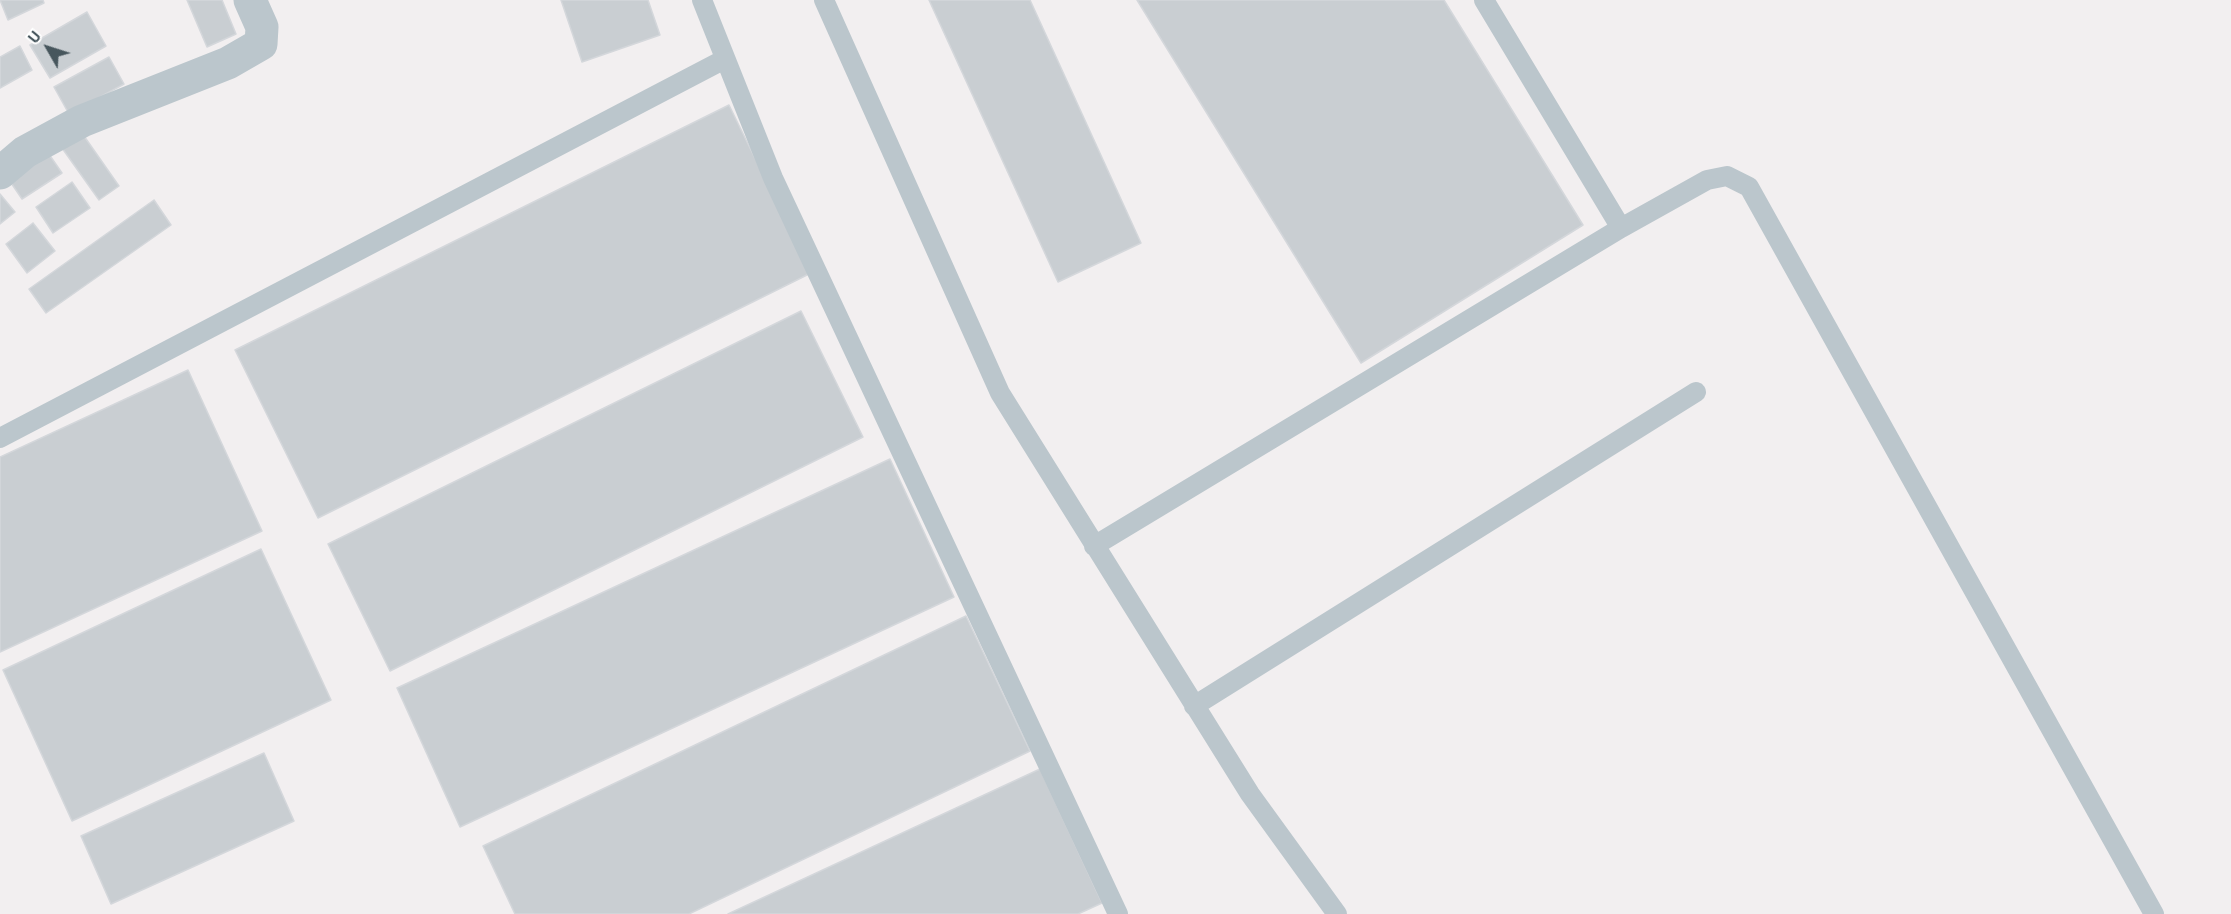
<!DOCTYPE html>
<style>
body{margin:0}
#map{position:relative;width:2231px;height:914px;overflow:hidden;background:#f2eff0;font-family:"Titillium Web",sans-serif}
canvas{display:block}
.north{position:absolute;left:18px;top:18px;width:60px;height:60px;-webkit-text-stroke:4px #fff;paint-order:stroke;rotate:309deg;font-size:16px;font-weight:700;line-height:24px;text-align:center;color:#47565d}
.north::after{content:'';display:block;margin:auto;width:21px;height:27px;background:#47565d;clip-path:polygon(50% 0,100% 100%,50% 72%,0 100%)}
</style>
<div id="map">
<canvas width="2231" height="914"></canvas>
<div class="north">U</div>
</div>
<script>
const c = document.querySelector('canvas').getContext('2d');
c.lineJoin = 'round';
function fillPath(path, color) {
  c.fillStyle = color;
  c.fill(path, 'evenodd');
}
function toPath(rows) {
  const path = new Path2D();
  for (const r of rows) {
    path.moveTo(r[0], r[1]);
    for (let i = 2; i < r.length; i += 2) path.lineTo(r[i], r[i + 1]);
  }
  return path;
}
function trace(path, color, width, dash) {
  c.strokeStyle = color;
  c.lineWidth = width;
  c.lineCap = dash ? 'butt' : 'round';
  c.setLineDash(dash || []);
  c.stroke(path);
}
const building = toPath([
 [0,0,43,0,44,3,8,20,0,0],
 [187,0,222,0,236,34,207,47,187,0],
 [561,0,648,0,660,35,582,62,561,0],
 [929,0,1030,0,1141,243,1058,282,929,0],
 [1137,0,1444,0,1583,225,1361,363,1137,0],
 [87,12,106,46,50,78,30,45,87,12],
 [20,46,32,70,0,88,0,57,20,46],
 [109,57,124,84,69,114,54,87,109,57],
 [729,105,811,273,318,518,235,350,729,105],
 [77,126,119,186,99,200,57,141,77,126],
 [44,147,62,173,22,199,5,174,44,147],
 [72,182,90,208,53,233,36,207,72,182],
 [0,194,15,212,0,224,0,194],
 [154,200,171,225,46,313,29,289,154,200],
 [33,223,55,251,27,273,6,244,33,223],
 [801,311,863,437,390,671,328,544,801,311],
 [188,370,262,531,0,652,0,457,188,370],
 [890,459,954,597,460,827,397,688,890,459],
 [261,549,331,700,72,821,3,670,261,549],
 [966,616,1030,751,689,914,515,914,483,846,966,616],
 [264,753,294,821,111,904,81,836,264,753],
 [1040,769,1102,903,1078,914,728,914,1040,769]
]);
fillPath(building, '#c9ced2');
trace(building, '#d4d7db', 1.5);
trace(toPath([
 [702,0,773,178,1118,914],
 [824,0,1000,393,1250,794,1337,914],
 [1484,0,1621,228],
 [0,438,725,59],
 [1094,546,1621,228,1707,180,1727,176,1749,187,2154,914],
 [1194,706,1696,392]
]), '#bbc6cc', 20);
trace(toPath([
 [0,173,25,152,82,121,228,63,261,44,262,27,250,0]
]), '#bbc6cc', 33);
</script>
